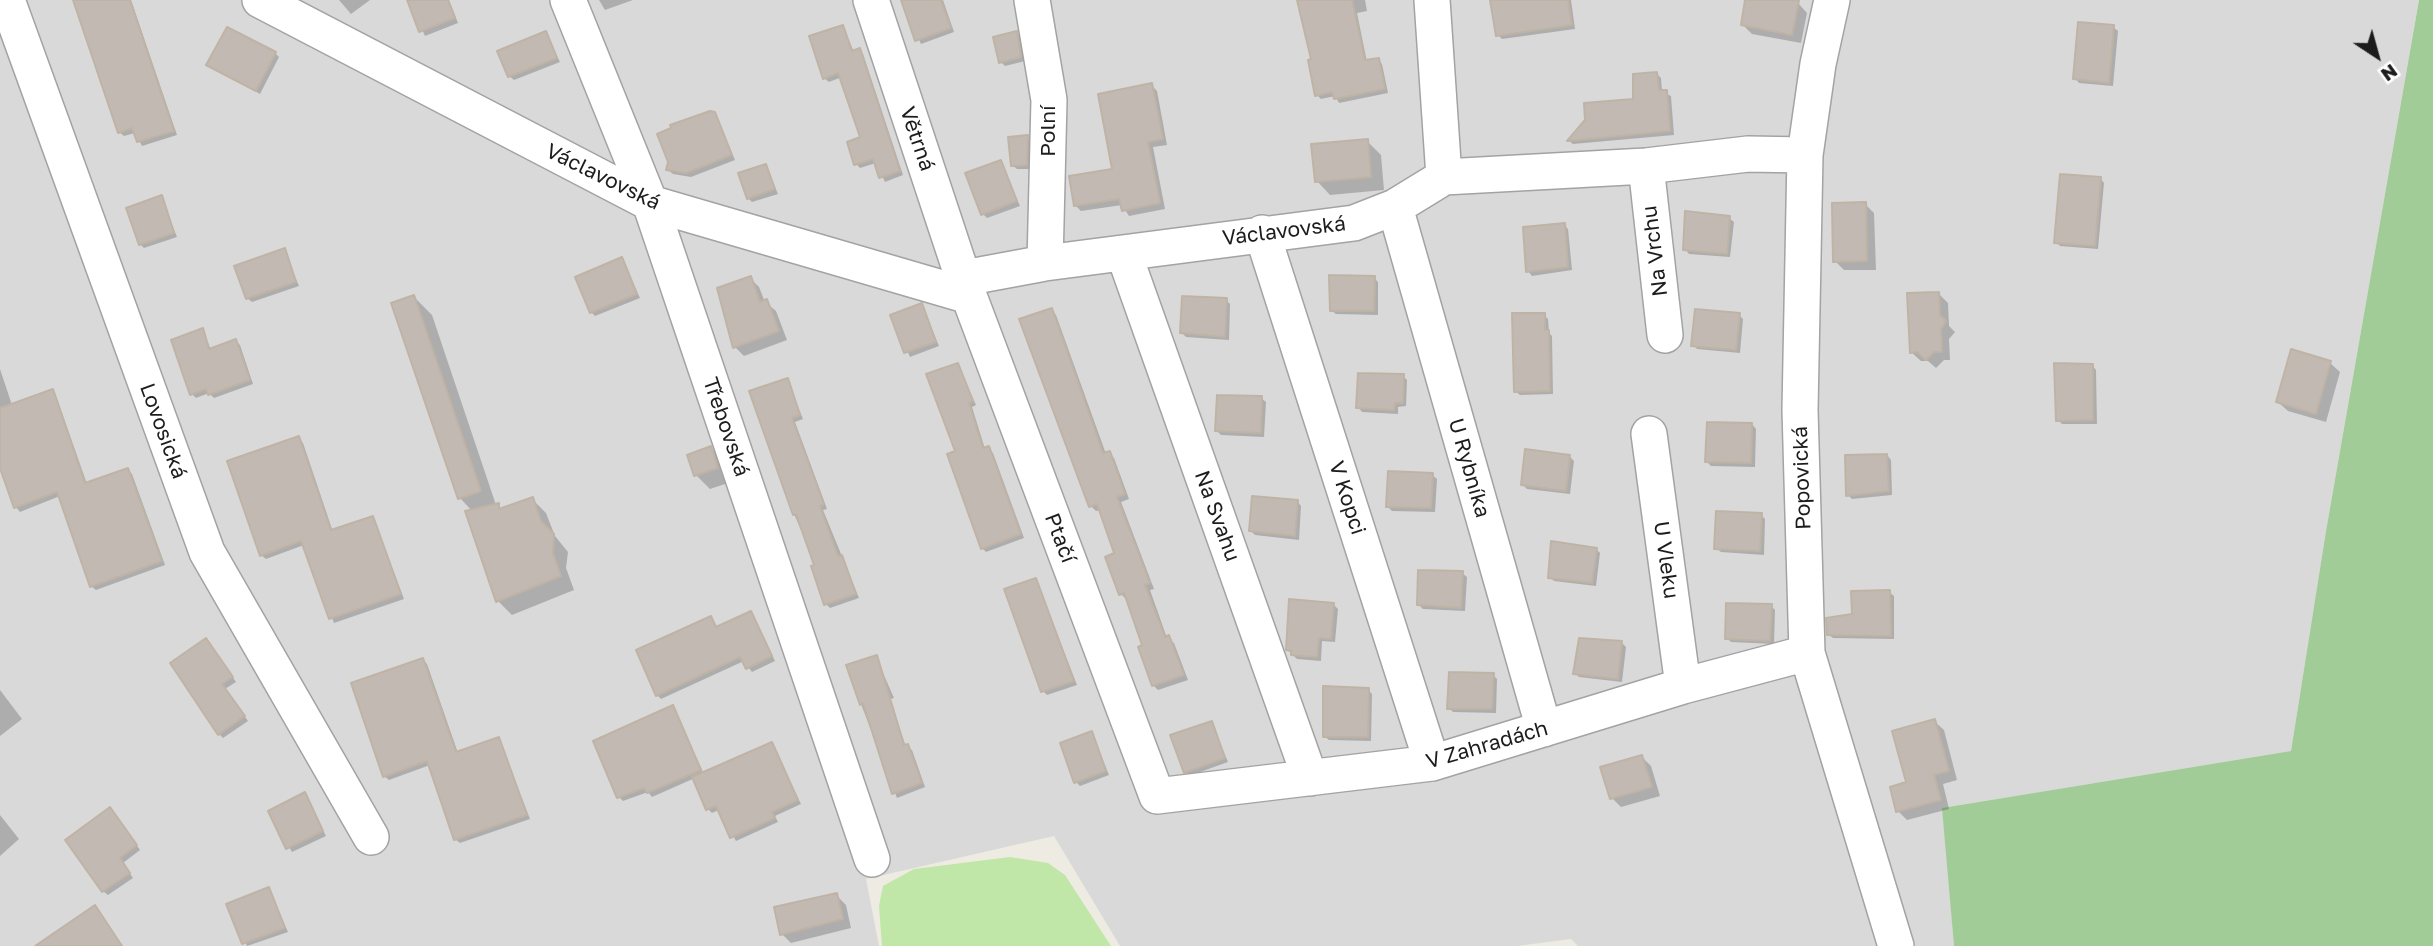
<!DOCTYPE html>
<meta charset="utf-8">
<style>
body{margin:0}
#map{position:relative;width:2433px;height:946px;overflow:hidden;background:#eeebe2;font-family:"Golos Text",sans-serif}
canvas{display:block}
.north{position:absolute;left:2342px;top:21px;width:70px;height:70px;-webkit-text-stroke:5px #fff;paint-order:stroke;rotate:144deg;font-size:19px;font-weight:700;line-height:28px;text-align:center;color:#1c1c1c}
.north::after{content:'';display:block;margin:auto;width:24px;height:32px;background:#1c1c1c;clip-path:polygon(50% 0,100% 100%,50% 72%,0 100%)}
</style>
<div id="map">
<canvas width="2433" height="946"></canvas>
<div class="north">N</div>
</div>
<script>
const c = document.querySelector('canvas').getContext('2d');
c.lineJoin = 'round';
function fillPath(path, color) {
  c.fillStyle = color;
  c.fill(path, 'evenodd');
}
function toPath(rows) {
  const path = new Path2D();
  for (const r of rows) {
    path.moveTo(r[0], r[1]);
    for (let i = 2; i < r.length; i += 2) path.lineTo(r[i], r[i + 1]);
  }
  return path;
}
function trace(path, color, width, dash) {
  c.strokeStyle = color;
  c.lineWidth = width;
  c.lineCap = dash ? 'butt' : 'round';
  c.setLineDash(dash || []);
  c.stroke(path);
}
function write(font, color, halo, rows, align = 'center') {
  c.font = font + ' "Golos Text",sans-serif';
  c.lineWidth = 7;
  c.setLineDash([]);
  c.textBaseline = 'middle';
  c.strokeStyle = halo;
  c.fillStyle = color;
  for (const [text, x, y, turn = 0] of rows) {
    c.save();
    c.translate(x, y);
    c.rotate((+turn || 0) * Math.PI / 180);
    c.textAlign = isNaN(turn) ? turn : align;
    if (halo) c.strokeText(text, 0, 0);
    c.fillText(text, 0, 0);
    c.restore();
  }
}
fillPath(toPath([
 [0,0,2419,0,2326,531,2291,751,1943,808,1954,946,1578,946,1571,939,1517,946,1120,946,1054,836,866,879,879,946,0,946]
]), '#dad9d9');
fillPath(toPath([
 [1010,857,1048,863,1065,875,1111,946,882,946,879,906,883,886,914,869]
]), '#c0e7a8');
fillPath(toPath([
 [2419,0,2433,0,2433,946,1954,946,1942,808,2291,751,2326,531]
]), '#a1cc97');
fillPath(toPath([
 [75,0,131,0,177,135,142,146,135,133,124,136,119,132],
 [339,0,370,0,351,14],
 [409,0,449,0,458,23,425,36],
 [599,0,633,0,605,10],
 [902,0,943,0,954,32,921,44],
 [1299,0,1365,0,1367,11,1357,13,1367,62,1378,59,1382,64,1388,93,1339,103,1335,96,1321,99,1317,95,1313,60],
 [1492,0,1571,0,1575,29,1502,39,1498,35],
 [1747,0,1798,3,1807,13,1801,43,1752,34,1743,25],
 [843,27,854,52,859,50,863,54,903,175,885,182,876,163,860,168,856,164,862,138,842,77,829,82,824,78],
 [2113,27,2118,31,2113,86,2079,83,2075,78],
 [1016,33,1021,37,1025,61,1005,66,1001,62],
 [546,34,560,62,514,80,509,76],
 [275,53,279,57,260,94,209,65],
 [1657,74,1661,78,1662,92,1671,96,1674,135,1573,144,1569,141,1635,101],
 [1151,85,1157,91,1167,145,1153,147,1165,209,1129,216,1122,205,1081,211,1075,205,1114,170],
 [715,114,735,160,691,177,673,174,668,170],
 [1027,137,1032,141,1031,169,1017,169,1012,165],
 [1367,141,1381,155,1384,190,1330,195,1317,181],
 [1001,162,1020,206,987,218,983,214],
 [766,166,778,194,752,202,748,198],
 [2100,178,2104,183,2098,249,2060,246,2056,242],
 [161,197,177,237,144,248,140,244],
 [1865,204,1874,213,1876,270,1844,270,1835,261],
 [1729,218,1734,222,1730,257,1689,254,1685,249],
 [1564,225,1568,229,1572,270,1532,276,1528,271],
 [284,250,299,286,252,302,247,298],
 [621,259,640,298,595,316,591,312],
 [750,278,759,287,765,302,776,311,787,340,744,356,735,347],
 [1374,278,1378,282,1378,315,1336,314,1331,310],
 [1939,294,1948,303,1949,326,1955,332,1949,339,1950,360,1944,360,1936,368,1928,361,1921,361,1911,352],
 [414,297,432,315,496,505,503,510,532,499,546,513,555,536,568,552,566,568,574,590,512,615,498,601,472,511,460,498,394,304],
 [1226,300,1230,304,1229,340,1186,337,1182,333],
 [922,305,939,346,910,357,892,316],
 [1051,310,1056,315,1106,454,1114,458,1129,499,1121,502,1154,589,1150,590,1167,638,1174,643,1188,680,1158,690,1153,685,1144,646,1126,599,1121,594,1116,554,1101,510,1096,511,1091,506],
 [1544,315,1548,319,1549,333,1552,336,1553,394,1520,395,1515,391],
 [1739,315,1743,319,1740,353,1697,349,1693,345],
 [203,330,211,350,236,341,240,345,253,384,214,398,209,393,196,398,192,394],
 [2330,363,2340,372,2326,422,2288,411,2278,402],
 [958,365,976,405,972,407,985,449,993,453,1024,538,986,552,982,548,957,452],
 [2092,365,2096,370,2097,424,2062,424,2058,420],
 [0,369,12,405,52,392,56,396,87,484,128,470,132,474,165,565,96,590,91,586,60,496,20,512,16,507,0,463],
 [1403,376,1407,380,1406,406,1398,407,1398,414,1362,412,1358,407],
 [787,380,803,419,795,422,827,509,823,510,859,598,830,608,826,604,817,566,794,514],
 [1261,398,1266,402,1264,437,1221,435,1217,431],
 [1752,424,1756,429,1755,467,1711,466,1707,462],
 [298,438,303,443,333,532,373,518,404,599,334,623,304,545,266,559,261,555],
 [711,448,724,462,731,482,710,489,696,475],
 [1887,455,1891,460,1892,495,1852,499,1848,495],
 [1570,457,1574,461,1570,494,1527,489,1523,485],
 [1432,475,1437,479,1435,512,1392,511,1387,506],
 [1297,501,1301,506,1299,540,1255,535,1251,531],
 [1761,515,1765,519,1764,555,1721,552,1716,548],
 [1596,549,1600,553,1596,586,1554,581,1550,577],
 [1462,573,1467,577,1465,611,1423,609,1418,604],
 [1036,580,1077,685,1047,695,1043,691],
 [1889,592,1894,596,1894,639,1833,638,1828,634],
 [1333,604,1338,609,1335,642,1322,641,1321,661,1297,659,1287,649],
 [1771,606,1775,610,1774,644,1731,642,1727,638],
 [751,613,775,661,752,672,744,661,661,699,657,695,711,618,718,628],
 [1622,643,1626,647,1622,682,1579,677,1575,673],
 [210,644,236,682,225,689,248,721,223,738,219,734],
 [876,657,894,698,890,699,906,747,912,750,925,787,897,798,861,704],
 [423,660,427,664,458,753,499,739,530,819,460,843,455,839,430,765,389,780,384,776],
 [1493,675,1497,679,1496,713,1453,712,1449,708],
 [0,690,22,719,0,736],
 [1368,690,1372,694,1371,741,1329,740,1324,736],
 [672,707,704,774,771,744,801,804,775,816,778,822,736,841,719,810,712,813,708,809,695,778,652,797,648,792,623,801,619,797],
 [1934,721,1944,730,1957,780,1943,784,1949,809,1907,820,1898,811],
 [1212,723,1228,762,1189,776,1185,772],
 [1092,733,1109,775,1080,786,1076,782],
 [1642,757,1651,766,1660,796,1621,807,1612,798],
 [305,795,326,836,292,852,270,812],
 [114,813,140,850,123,863,133,878,108,895,103,891],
 [0,815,19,839,0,856],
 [269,889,288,932,247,946,228,905],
 [836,895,846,905,851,928,791,943,782,934]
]), '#0003');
const building = toPath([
 [73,0,130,0,174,131,137,142,132,128,118,133,73,0],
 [407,0,448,0,455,18,419,32,407,0],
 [901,0,941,0,951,28,915,41,901,0],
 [1297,0,1352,0,1365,60,1379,58,1385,89,1334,99,1332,92,1315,96,1308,60,1311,59,1297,0],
 [1490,0,1568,0,1572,25,1496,36,1490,0],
 [1745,0,1799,0,1792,35,1741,25,1745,0],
 [2078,22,2114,25,2109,83,2073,79,2078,22],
 [843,25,852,51,860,48,900,171,879,178,873,159,854,165,847,142,860,137,838,73,823,79,809,36,843,25],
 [227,27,276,52,256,91,206,65,227,27],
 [546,31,557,58,508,77,497,51,546,31],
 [1017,31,1021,57,999,63,993,37,1017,31],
 [1657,72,1659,90,1667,90,1670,131,1567,141,1585,120,1584,103,1633,99,1633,74,1657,72],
 [1152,83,1163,139,1148,142,1160,203,1122,211,1119,199,1074,206,1069,176,1112,169,1098,94,1152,83],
 [710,111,715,112,732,155,686,173,666,170,668,162,657,134,671,128,670,125,710,111],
 [1028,135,1027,165,1011,166,1008,137,1028,135],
 [1368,139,1371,177,1315,182,1311,144,1368,139],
 [1001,160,1017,201,981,215,965,173,1001,160],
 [766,164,775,189,747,199,738,173,766,164],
 [2060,174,2101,177,2095,246,2054,243,2060,174],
 [162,195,174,233,139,245,126,208,162,195],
 [1866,202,1867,261,1833,262,1832,203,1866,202],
 [1685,211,1730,216,1727,254,1683,250,1685,211],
 [1565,223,1568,267,1526,272,1523,227,1565,223],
 [285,248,296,282,246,299,234,266,285,248],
 [622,257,637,294,590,313,575,277,622,257],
 [1329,275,1375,276,1374,311,1330,311,1329,275],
 [751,276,760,302,767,299,779,331,733,348,717,288,751,276],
 [1939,292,1940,315,1946,321,1941,329,1942,352,1934,352,1926,360,1917,352,1910,353,1907,293,1939,292],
 [414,295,481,491,458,499,391,303,414,295],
 [1182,296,1227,298,1225,337,1180,333,1182,296],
 [922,303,936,342,904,353,890,315,922,303],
 [1052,308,1103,453,1110,451,1125,494,1117,497,1150,583,1145,585,1165,637,1169,635,1184,675,1152,686,1138,647,1142,645,1124,593,1119,595,1105,557,1114,553,1097,504,1089,507,1019,319,1052,308],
 [1695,309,1740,313,1736,350,1691,346,1695,309],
 [1512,313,1545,313,1545,330,1549,330,1550,391,1514,392,1512,313],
 [203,328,209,349,236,339,250,380,208,395,206,389,190,395,171,340,203,328],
 [2291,349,2331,361,2316,414,2276,402,2291,349],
 [958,363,973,401,969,403,983,448,989,446,1021,534,981,549,947,454,955,451,926,374,958,363],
 [2054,363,2093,364,2093,420,2056,421,2054,363],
 [1358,373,1404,374,1403,403,1395,403,1394,410,1356,408,1358,373],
 [788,378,800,415,792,418,824,504,820,506,838,556,842,555,856,594,824,605,811,566,814,565,796,514,793,515,749,391,788,378],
 [53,389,85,483,128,468,162,561,90,587,57,492,14,508,0,468,0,408,53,389],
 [1217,395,1262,396,1261,433,1215,431,1217,395],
 [1707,422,1752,423,1751,463,1705,462,1707,422],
 [299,436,331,530,373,516,401,594,329,619,301,541,260,556,227,461,299,436],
 [711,446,718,468,694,476,687,455,711,446],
 [1525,449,1570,455,1566,491,1521,485,1525,449],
 [1887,454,1889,491,1846,496,1845,455,1887,454],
 [1388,471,1433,473,1431,508,1386,507,1388,471],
 [1252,496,1298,500,1295,536,1249,531,1252,496],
 [533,497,541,521,554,534,553,553,561,576,496,602,465,511,499,503,499,509,533,497],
 [1716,511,1762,513,1760,551,1714,549,1716,511],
 [1551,541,1597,548,1592,583,1548,578,1551,541],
 [1418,570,1463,571,1461,608,1417,605,1418,570],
 [1036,578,1074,681,1041,692,1004,589,1036,578],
 [1890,590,1891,636,1827,635,1826,618,1852,614,1851,591,1890,590],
 [1289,599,1334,603,1331,639,1319,638,1317,657,1291,655,1291,651,1286,650,1289,599],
 [1726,603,1772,604,1770,641,1725,639,1726,603],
 [751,611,772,656,746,669,740,657,656,696,636,650,711,616,716,627,751,611],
 [206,638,233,677,222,684,245,716,218,735,170,663,206,638],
 [1579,638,1622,641,1618,679,1573,674,1579,638],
 [877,655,904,745,908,744,922,783,892,794,863,703,860,705,846,665,877,655],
 [423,658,456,752,499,737,527,815,454,840,427,761,383,777,351,683,423,658],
 [1449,672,1494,673,1492,709,1447,709,1449,672],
 [1323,686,1369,688,1368,737,1323,737,1323,686],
 [673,705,701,770,647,793,644,788,617,798,593,741,673,705],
 [1935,719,1949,771,1934,775,1941,800,1896,812,1890,787,1906,782,1892,731,1935,719],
 [1212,721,1225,758,1184,773,1170,735,1212,721],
 [1092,731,1106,771,1074,783,1060,743,1092,731],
 [772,742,798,800,772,812,775,818,730,838,716,806,706,810,692,777,772,742],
 [1642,755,1652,787,1610,799,1600,767,1642,755],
 [305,792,323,831,286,849,268,811,305,792],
 [110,807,137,845,120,858,130,873,102,892,65,840,110,807],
 [269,887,285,928,242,944,226,904,269,887],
 [837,893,843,919,780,935,774,907,837,893],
 [95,905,122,946,35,946,95,905]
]);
fillPath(building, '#c2bab2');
trace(building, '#bfb3a5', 2);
const street = toPath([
 [7,0,207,552,371,837],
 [260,0,650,203,969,296],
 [568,0,650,203,872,859],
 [871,0,969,296,1157,796,1432,763,1683,686,1807,653],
 [1032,0,1049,100,1045,263],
 [1432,0,1444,177],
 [1832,0,1818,64,1805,155,1800,410,1807,653,1896,946],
 [1646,166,1665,335],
 [1395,207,1544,729],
 [1262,233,1432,763],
 [1124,254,1310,778],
 [964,278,1045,263,1354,223,1395,207,1444,177,1646,166,1748,154,1805,155],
 [1649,434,1683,686]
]);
trace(street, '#a3a3a3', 38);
trace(street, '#fff', 35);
write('21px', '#1c1c1c', '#fff', [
 ["Polní",1048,131,-90],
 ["Větrná",917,139,71],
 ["Václavovská",603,177,26],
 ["Václavovská",1284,231,-7],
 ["Na Vrchu",1655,251,-97],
 ["Třebovská",726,427,71],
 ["Lovosická",163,431,70],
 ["U Rybníka",1469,468,74],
 ["Popovická",1802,478,-92],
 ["V Kopci",1347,498,72],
 ["Na Svahu",1217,516,70],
 ["Ptačí",1060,538,69],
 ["U Vleku",1666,560,82],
 ["V Zahradách",1487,745,-16]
]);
</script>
